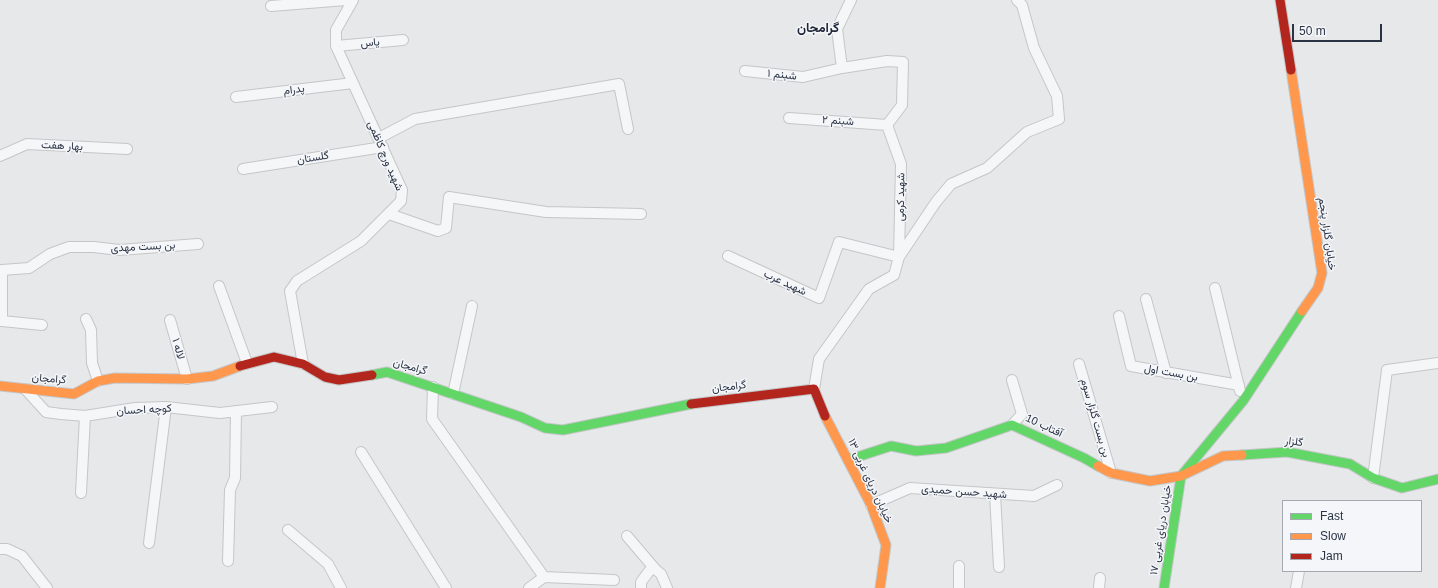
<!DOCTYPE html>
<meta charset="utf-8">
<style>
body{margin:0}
#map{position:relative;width:1438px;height:588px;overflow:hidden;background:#e6e8ea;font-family:Helvetica,sans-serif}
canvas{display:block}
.legend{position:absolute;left:1282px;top:500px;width:140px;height:72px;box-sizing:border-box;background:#f4f6f9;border:1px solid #a4a8b1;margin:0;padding:5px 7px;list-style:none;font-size:12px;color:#2b3445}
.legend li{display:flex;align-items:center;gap:8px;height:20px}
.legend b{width:20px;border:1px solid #a4a8b1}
.scale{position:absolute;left:1292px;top:24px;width:90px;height:18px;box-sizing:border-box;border:2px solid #2b3445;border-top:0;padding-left:5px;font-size:12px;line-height:14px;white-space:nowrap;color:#2b3445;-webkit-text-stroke:3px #f4f6f9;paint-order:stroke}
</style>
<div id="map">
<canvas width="1438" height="588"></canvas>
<ul class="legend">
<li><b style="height:5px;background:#63d668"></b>Fast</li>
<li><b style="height:5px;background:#ff974d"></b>Slow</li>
<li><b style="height:5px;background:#b3261e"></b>Jam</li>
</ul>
<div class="scale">50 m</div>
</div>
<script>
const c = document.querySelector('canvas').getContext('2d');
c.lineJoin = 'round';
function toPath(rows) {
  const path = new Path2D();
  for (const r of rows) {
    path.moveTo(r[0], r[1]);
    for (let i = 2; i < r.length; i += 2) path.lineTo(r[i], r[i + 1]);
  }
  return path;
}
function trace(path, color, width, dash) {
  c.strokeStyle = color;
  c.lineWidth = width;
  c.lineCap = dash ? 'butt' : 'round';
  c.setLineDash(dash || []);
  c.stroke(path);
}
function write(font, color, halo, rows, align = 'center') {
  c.font = font + ' Helvetica,Vazirmatn,sans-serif';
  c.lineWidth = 3;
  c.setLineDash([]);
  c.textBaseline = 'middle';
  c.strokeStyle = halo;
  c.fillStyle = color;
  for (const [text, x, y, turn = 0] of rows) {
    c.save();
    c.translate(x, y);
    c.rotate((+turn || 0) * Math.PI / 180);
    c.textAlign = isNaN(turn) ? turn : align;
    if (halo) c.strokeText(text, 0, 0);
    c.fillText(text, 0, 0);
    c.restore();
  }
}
const street = toPath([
 [271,6,346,0],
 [336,46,403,40],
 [842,68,837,29,851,0],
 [236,97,353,83],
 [789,118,887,125],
 [379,138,415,119,619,84,628,129],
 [0,156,27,144,127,149],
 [243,169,383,147],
 [389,214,438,231,446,228,449,197,546,212,641,214],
 [728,256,819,298,839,242,899,257,901,164,887,125,902,105,903,62,887,61,842,68,803,77,745,71],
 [219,286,247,363],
 [1215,288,1240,391],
 [1146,299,1166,373],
 [1119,316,1131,366,1239,385],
 [86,319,91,330,92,363,98,381],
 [170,320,187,379],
 [0,321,2,321,2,270,29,268,50,254,69,247,94,247,119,250,198,244],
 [2,321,42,325],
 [303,364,290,291,297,281,361,241,401,201,402,190,336,46,336,30,353,0],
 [1079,364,1111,473],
 [433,387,432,419,544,577,614,580],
 [814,389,819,359,869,289,894,275,899,257,936,202,951,184,987,168,1027,132,1059,119,1057,96,1034,48,1022,5,1017,0],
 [26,390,46,412,61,414,85,416,135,408,166,407,220,413,272,407],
 [453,394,472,306],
 [1012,425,1022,414,1012,380],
 [361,452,446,588],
 [1373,478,1387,370,1438,363],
 [81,493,85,416],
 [995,494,999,567],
 [871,505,910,488,1034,496,1057,485],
 [288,530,328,564,341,588],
 [627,536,655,569,661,574,667,588],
 [149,543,166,407],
 [0,549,7,549,22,556,47,588],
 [228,561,230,490,235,478,236,411],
 [529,588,544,577],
 [641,588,641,582,650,570,655,569],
 [959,588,959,566],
 [1099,588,1100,578],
 [1296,588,1299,571]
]);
const fast = toPath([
 [372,375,387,372,521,417,545,428,563,430,691,404],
 [1242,455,1287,452,1350,464,1373,478,1402,488,1438,479],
 [848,460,891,446,916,451,946,448,1012,425,1084,458,1098,466],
 [1164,588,1181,476,1243,401,1302,311]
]);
const slow = toPath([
 [1291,70,1322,273,1318,288,1302,311],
 [0,386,74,394,98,381,115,378,187,379,213,376,240,366],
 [825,416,871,505,886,545,880,588],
 [1098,466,1111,473,1150,481,1181,476,1223,456,1242,455]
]);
const jam = toPath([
 [1280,0,1291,70],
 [240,366,274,357,303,364,325,377,339,380,372,375],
 [691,404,814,389,825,416]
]);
trace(street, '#c4c6c8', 12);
trace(fast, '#c4c6c8', 11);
trace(slow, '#c4c6c8', 11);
trace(jam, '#c4c6c8', 11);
trace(street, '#f5f6f7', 10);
trace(fast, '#63d668', 9);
trace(slow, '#ff974d', 9);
trace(jam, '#b3261e', 9);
write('11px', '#2b3445', '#f4f6f9', [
 ["یاس",370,43,-5],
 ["شبنم ۱",782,75,6],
 ["پدرام",294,90,-7],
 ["شبنم ۲",838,121,4],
 ["بهار هفت",62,146,3],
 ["شهید ورچ کاظمی",385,156,67],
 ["گلستان",313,158,-9],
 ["شهید کرمی",901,197,-89],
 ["خیابان گلزار پنجم",1327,234,82],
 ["بن بست مهدی",143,247,-3],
 ["شهید عرب",785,283,25],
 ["لاله ۱",178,349,74],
 ["گرامجان",410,367,16],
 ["بن بست اول",1171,373,10],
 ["گرامجان",49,379,5],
 ["گرامجان",729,387,-7],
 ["کوچه احسان",144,410,-3],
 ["بن بست گلزار سوم",1095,418,74],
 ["آفتاب 10",1044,426,25],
 ["گلزار",1294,442,7],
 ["خیابان دریای غربی ۱۳",870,481,65],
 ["شهید حسن حمیدی",964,492,4],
 ["خیابان دریای غربی ۱۷",1161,530,-81]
]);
write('bold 13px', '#1d2536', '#f4f6f9', [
 ["گرامجان",818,28]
]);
</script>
